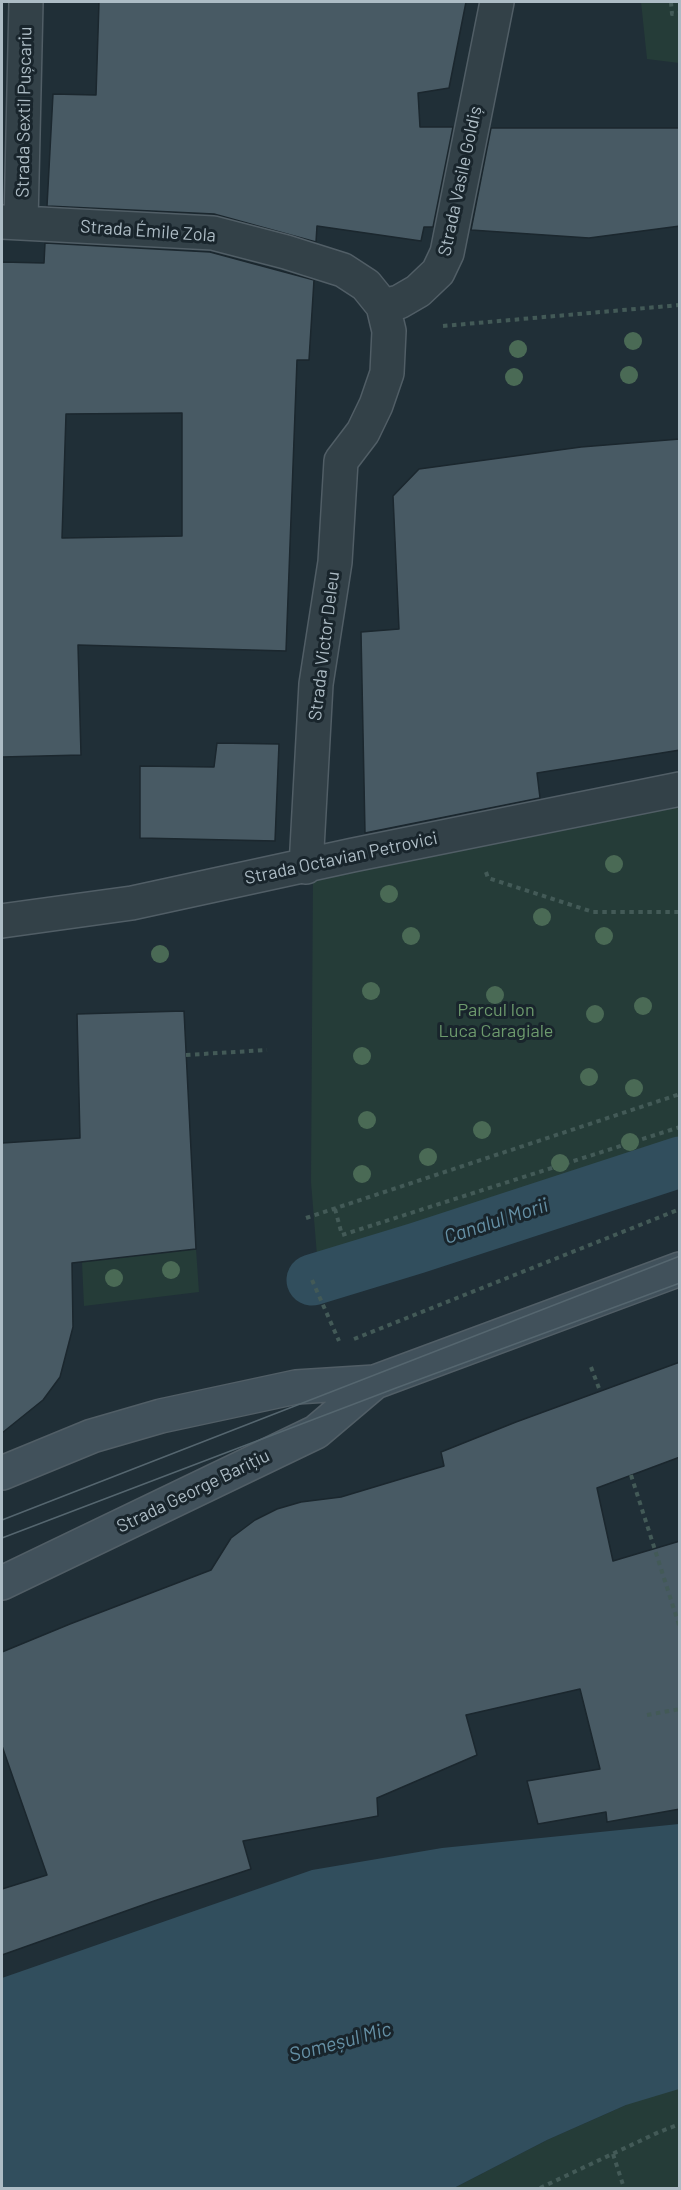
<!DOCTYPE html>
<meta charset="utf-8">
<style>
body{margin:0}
#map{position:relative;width:681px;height:2190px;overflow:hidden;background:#202f37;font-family:Barlow,sans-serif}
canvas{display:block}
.frame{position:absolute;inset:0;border:3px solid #adbcc5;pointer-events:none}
</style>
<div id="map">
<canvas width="681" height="2190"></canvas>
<div class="frame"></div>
</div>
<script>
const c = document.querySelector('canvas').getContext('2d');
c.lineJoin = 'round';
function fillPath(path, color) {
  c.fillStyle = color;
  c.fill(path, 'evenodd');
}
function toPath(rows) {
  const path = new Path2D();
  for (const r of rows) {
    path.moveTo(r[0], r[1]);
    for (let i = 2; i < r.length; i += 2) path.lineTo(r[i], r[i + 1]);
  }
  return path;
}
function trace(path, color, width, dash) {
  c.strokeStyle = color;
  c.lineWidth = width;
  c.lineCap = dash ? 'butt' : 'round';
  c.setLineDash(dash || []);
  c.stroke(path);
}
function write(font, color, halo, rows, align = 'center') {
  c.font = font + ' Barlow,sans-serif';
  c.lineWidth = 6;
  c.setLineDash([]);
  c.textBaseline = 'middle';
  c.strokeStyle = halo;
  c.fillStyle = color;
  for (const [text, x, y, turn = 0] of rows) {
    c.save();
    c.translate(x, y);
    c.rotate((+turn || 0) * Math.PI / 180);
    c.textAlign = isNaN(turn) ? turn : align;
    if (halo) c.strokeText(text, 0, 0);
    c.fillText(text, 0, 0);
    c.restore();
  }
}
fillPath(toPath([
 [641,2,679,2,679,63,647,59],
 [679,793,679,1156,318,1268,311,1182,313,873],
 [196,1249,199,1292,84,1306,82,1262],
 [679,2000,679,2188,454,2188,547,2140,626,2105]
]), '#253c38');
fillPath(toPath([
 [679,1824,679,2089,626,2105,547,2140,454,2188,2,2188,2,1978,312,1870,442,1848]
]), '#314e5d');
trace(toPath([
 [312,1280,417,1248,680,1162]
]), '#314e5d', 51);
const building = toPath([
 [99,2,466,2,449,88,418,93,420,127,453,127,433,227,424,227,421,241,317,226,316,242,214,214,47,206,53,94,96,95,99,2],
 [491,128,680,128,680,226,589,238,471,230,491,128],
 [45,243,210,252,314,280,309,360,297,360,286,651,78,645,81,755,2,757,2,262,44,263,45,243],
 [182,413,182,536,62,538,66,414,182,413],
 [680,439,680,750,537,773,540,798,365,833,361,632,399,629,393,496,419,469,581,447,680,439],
 [217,743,279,744,275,841,140,838,140,766,214,767,217,743],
 [184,1011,196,1249,72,1263,73,1327,60,1377,43,1400,2,1433,2,1143,80,1138,77,1014,184,1011],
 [680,1362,680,1457,597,1488,613,1561,680,1541,680,1809,607,1822,606,1812,538,1824,527,1781,600,1769,580,1689,466,1715,477,1755,377,1798,378,1816,243,1841,251,1869,154,1901,2,1955,2,1889,47,1875,2,1746,2,1652,70,1624,211,1570,231,1538,255,1520,277,1509,301,1502,341,1497,444,1466,441,1452,516,1422,680,1362]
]);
fillPath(building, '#485a64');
trace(building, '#1b272e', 1.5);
const street = toPath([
 [2,222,213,233,286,252,343,270,366,285,383,306],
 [21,222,26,2],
 [306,867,316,684,335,562,341,461,363,432,376,405,387,373,389,331,383,306,399,302,418,291,438,272,447,253,497,2],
 [2,921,132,903,353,855,680,789]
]);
const secondary = toPath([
 [2,1473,92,1436,161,1416,296,1387,375,1382,680,1269],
 [2,1583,316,1432,375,1382]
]);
trace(street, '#515e66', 36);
trace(secondary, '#515e66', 36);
trace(toPath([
 [671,2,672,14,680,13],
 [443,326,680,305],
 [486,872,488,878,593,912,680,912],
 [186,1055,267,1050],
 [335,1209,342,1235,680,1127],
 [306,1218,680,1094],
 [312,1280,339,1341],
 [354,1339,680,1209],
 [591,1367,600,1391],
 [631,1475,680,1628],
 [647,1715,680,1709],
 [613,2154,624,2188],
 [540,2188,659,2132,680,2124]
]), '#435a57', 4, [4.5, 4.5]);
trace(street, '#334148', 33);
trace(secondary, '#41515b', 33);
trace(toPath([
 [2,1520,680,1256],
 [2,1538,396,1388,680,1283]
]), '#55666f', 1.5);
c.fillStyle = '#4a6a55';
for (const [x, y] of [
 [633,341],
 [518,349],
 [629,375],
 [514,377],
 [614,864],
 [389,894],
 [542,917],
 [411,936],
 [604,936],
 [160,954],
 [371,991],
 [495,995],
 [643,1006],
 [595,1014],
 [362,1056],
 [589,1077],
 [634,1088],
 [367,1120],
 [482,1130],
 [630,1142],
 [428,1157],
 [560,1163],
 [362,1174],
 [171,1270],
 [114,1278]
]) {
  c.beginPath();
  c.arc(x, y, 9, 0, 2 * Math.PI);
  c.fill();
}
write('18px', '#adbcc5', '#19252c', [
 ["Strada Sextil Pușcariu",24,112,-89],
 ["Strada Vasile Goldiș",460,181,-78],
 ["Strada Émile Zola",148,231,4],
 ["Strada Victor Deleu",324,646,-83],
 ["Strada Octavian Petrovici",341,858,-12],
 ["Strada George Barițiu",193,1491,-26]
]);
write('18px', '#6d9a6d', '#19252c', [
 ["Parcul Ion",496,1010],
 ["Luca Caragiale",496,1031]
]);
write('italic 20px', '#6590a5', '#19252c', [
 ["Canalul Morii",496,1221,-18],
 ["Someșul Mic",340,2042,-15]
]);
</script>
